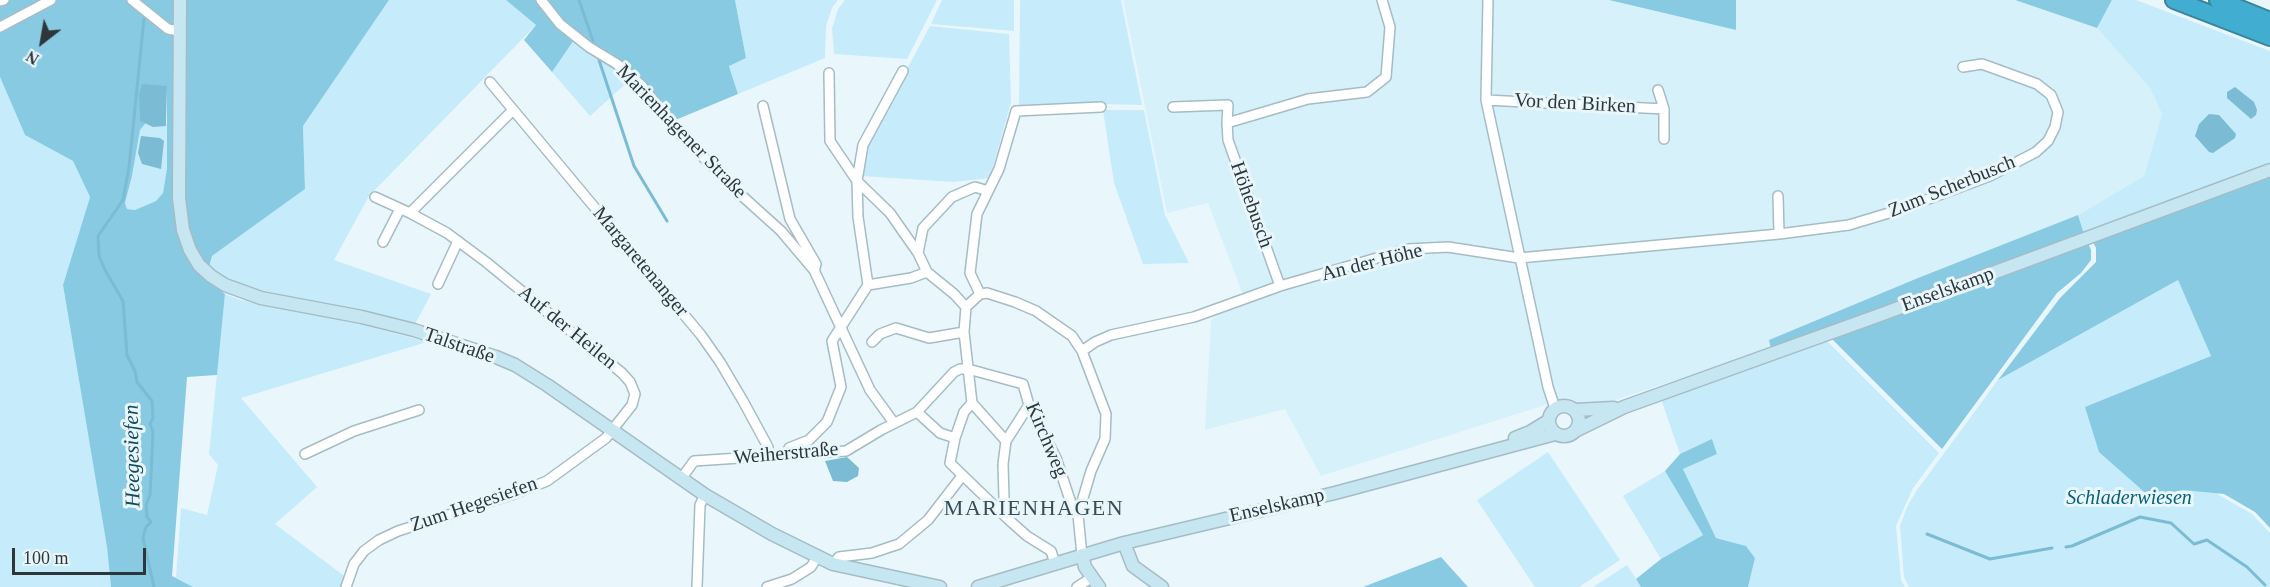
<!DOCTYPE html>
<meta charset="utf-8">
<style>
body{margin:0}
#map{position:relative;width:2270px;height:587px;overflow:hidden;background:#e9f7fd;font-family:Georgia,serif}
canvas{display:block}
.north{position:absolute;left:12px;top:12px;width:60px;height:60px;-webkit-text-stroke:4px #e9f7fd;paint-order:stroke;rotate:211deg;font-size:16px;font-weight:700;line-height:24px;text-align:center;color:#2d373a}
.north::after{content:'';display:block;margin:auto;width:21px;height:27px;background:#2d373a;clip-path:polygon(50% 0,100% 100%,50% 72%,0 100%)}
.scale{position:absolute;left:12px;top:548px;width:134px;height:27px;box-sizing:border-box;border:3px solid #2d373a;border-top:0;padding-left:8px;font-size:18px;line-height:21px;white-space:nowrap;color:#2d373a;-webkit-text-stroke:4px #e9f7fd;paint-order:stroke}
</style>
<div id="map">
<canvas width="2270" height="587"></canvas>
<div class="north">N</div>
<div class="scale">100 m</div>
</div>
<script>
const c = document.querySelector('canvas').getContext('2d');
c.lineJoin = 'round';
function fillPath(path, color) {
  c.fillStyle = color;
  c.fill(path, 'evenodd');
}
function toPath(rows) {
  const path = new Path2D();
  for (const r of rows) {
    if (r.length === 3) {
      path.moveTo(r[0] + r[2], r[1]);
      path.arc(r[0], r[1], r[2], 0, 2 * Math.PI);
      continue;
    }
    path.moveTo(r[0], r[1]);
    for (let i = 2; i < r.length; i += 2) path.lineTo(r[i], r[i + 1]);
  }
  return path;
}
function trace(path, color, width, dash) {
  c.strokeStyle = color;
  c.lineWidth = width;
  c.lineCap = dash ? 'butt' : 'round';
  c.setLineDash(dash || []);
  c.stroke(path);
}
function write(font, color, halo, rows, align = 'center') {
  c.font = font + ' Georgia,serif';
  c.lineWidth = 6;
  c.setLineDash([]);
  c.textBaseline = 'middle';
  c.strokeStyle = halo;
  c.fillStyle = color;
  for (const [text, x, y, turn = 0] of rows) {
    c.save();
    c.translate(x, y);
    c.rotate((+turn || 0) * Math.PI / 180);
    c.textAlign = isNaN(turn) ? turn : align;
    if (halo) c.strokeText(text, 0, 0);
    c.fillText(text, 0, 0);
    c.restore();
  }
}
fillPath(toPath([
 [1123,0,1609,0,1736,30,1736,0,2015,0,2097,28,2150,88,2162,114,2144,176,2078,215,1770,340,1771,349,1597,406,1576,403,1564,399,1321,476,1285,409,1205,430,1211,320,1243,295,1208,203,1167,213]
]), '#d7f1fb');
fillPath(toPath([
 [389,0,506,0,536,25,369,196,334,260,431,294,414,326,264,294,237,284,209,269,212,256,305,189,303,126],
 [735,0,838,0,832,8,826,26,825,58,738,94,729,65,746,58],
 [845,0,937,0,907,59,834,54,832,29,838,9],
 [942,0,1014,0,1014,31,931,24],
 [1020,0,1121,0,1142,105,1102,104,1019,107],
 [2112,0,2136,0,2270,51,2270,162,2084,234,2078,215,2144,176,2162,114,2150,88,2097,28],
 [930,26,1009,34,1011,102,990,178,953,182,862,176,866,146],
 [575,38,614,65,630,80,590,116,552,72],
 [0,77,25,135,73,161,90,197,63,285,107,546,111,587,0,587],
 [1103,110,1144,110,1165,215,1189,263,1143,264,1114,183],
 [167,122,167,168,163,193,156,201,135,210,127,209,125,203,132,176,140,130,145,124,166,126],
 [2178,280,2211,356,2203,359,2221,361,2217,494,2252,514,2270,533,2270,587,1909,587,1904,577,1900,526,1907,507,1917,490,1998,380],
 [225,294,241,300,361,324,427,342,241,398,317,487,275,524,347,578,344,587,193,587,176,578,181,508,207,515,218,465,209,454],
 [1825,339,1939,453,1913,488,1896,526,1901,580,1905,587,1748,587,1755,558,1746,546,1716,538,1683,469,1717,454,1712,440,1680,454,1661,399],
 [1548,452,1620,560,1579,587,1535,587,1477,500],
 [1665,471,1703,535,1661,559,1623,496],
 [1627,565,1641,587,1593,587]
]), '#c6ebfa');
fillPath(toPath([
 [0,0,389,0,303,126,305,189,212,256,206,279,225,294,217,375,187,377,172,576,193,587,111,587,107,547,63,285,90,197,73,161,25,135,0,77],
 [167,86,167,168,163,193,156,201,135,210,127,209,125,203,132,176,140,130,145,124],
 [506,0,735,0,746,58,729,66,738,94,673,121,644,84,578,34,552,72,524,40,536,25],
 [1609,0,1736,0,1736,30],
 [2015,0,2112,0,2097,28],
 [2270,172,2270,528,2255,512,2224,494,2183,490,2150,497,2099,452,2085,407,2211,356,2178,280,1998,380,2060,298,2096,262,2096,248,2092,240],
 [2078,215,2084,234,1771,349,1769,340,1918,278],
 [2088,243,2091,250,2091,260,2081,273,2057,293,1942,449,1831,338],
 [1712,439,1717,454,1683,469,1716,538,1746,546,1755,558,1748,587,1641,587,1636,579,1661,559,1703,535,1665,471,1680,454],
 [1441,557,1468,587,1363,587]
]), '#89cae3');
fillPath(toPath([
 [142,84,167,86,166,126,153,127,140,121,139,94],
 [2235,87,2254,102,2257,110,2256,115,2251,119,2227,98,2227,92],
 [2209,114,2219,115,2236,134,2235,138,2213,153,2209,152,2195,136,2199,124],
 [141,136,160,138,164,141,161,169,142,164,138,153],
 [847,457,859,468,858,476,847,482,833,481,825,461]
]), '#7bbcd4');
trace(toPath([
 [579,0,593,41],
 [144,19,129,167,123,200,98,236,99,256,105,270,123,301,127,355,135,371,137,382,152,401,153,418,150,424,153,432,150,495,146,505,147,517,151,522,146,527,143,538,154,587],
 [599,60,634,166,667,221],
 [1927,534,1990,559,2052,548],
 [2066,547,2072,546,2140,517,2171,523,2194,544,2207,540,2247,567,2265,585]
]), '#7bbcd4', 3);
const street = toPath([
 [132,0,168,29,179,31],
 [541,0,560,24,589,47,617,64,642,86,680,134,740,194,781,231,814,270,870,390,894,423],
 [1488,0,1486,100,1548,387,1555,408],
 [0,1,4,0],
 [0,27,51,0],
 [829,73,830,141,857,181,890,213,918,253,927,272,954,294,966,307],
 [490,82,701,335,720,362,743,401,768,447,769,456],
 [1658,90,1664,109],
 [1486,100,1664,109,1664,139],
 [763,106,790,219,816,264,815,268],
 [1173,107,1228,105,1227,123],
 [1778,196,1779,234],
 [375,197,410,213,513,110],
 [383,242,400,209],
 [918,253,923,228,952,197,975,187,988,191],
 [438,284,458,241],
 [868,285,911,278,927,272],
 [1280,286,1228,140,1227,123,1308,99,1367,92,1386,77,1390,27,1382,0],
 [980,294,970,273,977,214,999,169,1016,111,1101,107],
 [872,342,880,334,896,328,929,338,964,332],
 [1082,351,1095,342,1111,335,1194,317,1280,286,1408,249,1448,247,1519,258,1779,234,1849,225,1902,209,1990,176,2036,152,2048,141,2055,127,2058,112,2051,95,2037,84,1982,64,1963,67],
 [972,403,964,412,955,438,950,463,1009,520,1027,536,1051,551,1055,563],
 [917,412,940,433,955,438],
 [1006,441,1029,405],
 [305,454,354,431,419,410],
 [786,456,789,448,809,440,827,422,841,387,832,341,868,285,858,217,857,181,863,145,903,71],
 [681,479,694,461,846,451,881,430,917,412,954,372,960,369,968,369,1023,384,1029,405,1056,458,1072,506,1078,515],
 [1009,520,1004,498,1003,464,1006,441,972,403,964,332,966,307,980,294,987,293,1015,302,1036,311,1072,336,1082,351,1106,414,1105,439,1091,471,1078,515,1082,555],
 [833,564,839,557,872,553,899,544,928,520,962,476],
 [346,587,354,564,364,551,379,540,398,531,514,494,547,481,606,438,632,405,635,394,630,382,622,373,486,262,447,233,410,213],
 [697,587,700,505,705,495],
 [767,587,792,579,811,567,817,557],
 [1077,587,1091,578]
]);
const secondary = toPath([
 [180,0,179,198,183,230,190,250,199,265,211,276,225,285,261,298,362,317,414,330,496,357,515,365,547,385,705,495,772,534,833,564,940,587],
 [1564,421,15],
 [1575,410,1614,408],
 [1577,430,1624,407,1877,316,2270,170],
 [1515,438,1530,432,1548,421],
 [1124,543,1133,566,1162,587],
 [1082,555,1085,567,1099,587],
 [978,587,1124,543,1335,493,1555,434]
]);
const highway = toPath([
 [2174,0,2270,37],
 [2218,0,2270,21]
]);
trace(street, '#a5bcc5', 12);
trace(secondary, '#a5bcc5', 15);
trace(highway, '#3a849c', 20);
trace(street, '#fff', 9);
trace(secondary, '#c6e6f1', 12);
trace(highway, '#41add0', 16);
write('20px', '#2d373a', '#e9f7fd', [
 ["Vor den Birken",1575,104,3],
 ["Marienhagener Straße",681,132,46],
 ["Zum Scherbusch",1952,187,-22],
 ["Höhebusch",1251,205,70],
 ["Margaretenanger",640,262,50],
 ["An der Höhe",1372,263,-14],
 ["Enselskamp",1948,290,-20],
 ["Auf der Heilen",567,328,39],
 ["Talstraße",459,346,19],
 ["Kirchweg",1046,440,67],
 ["Weiherstraße",786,454,-5],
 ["Zum Hegesiefen",474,505,-19],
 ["Enselskamp",1277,506,-13]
]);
write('italic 20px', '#066179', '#e9f7fd', [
 ["Schladerwiesen",2129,499]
]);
write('italic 21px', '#134a5b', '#e9f7fd', [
 ["Heegesiefen",133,456,-91]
]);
c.letterSpacing = '1.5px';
write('22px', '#384c53', '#e9f7fd', [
 ["MARIENHAGEN",1034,509]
]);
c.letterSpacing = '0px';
</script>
